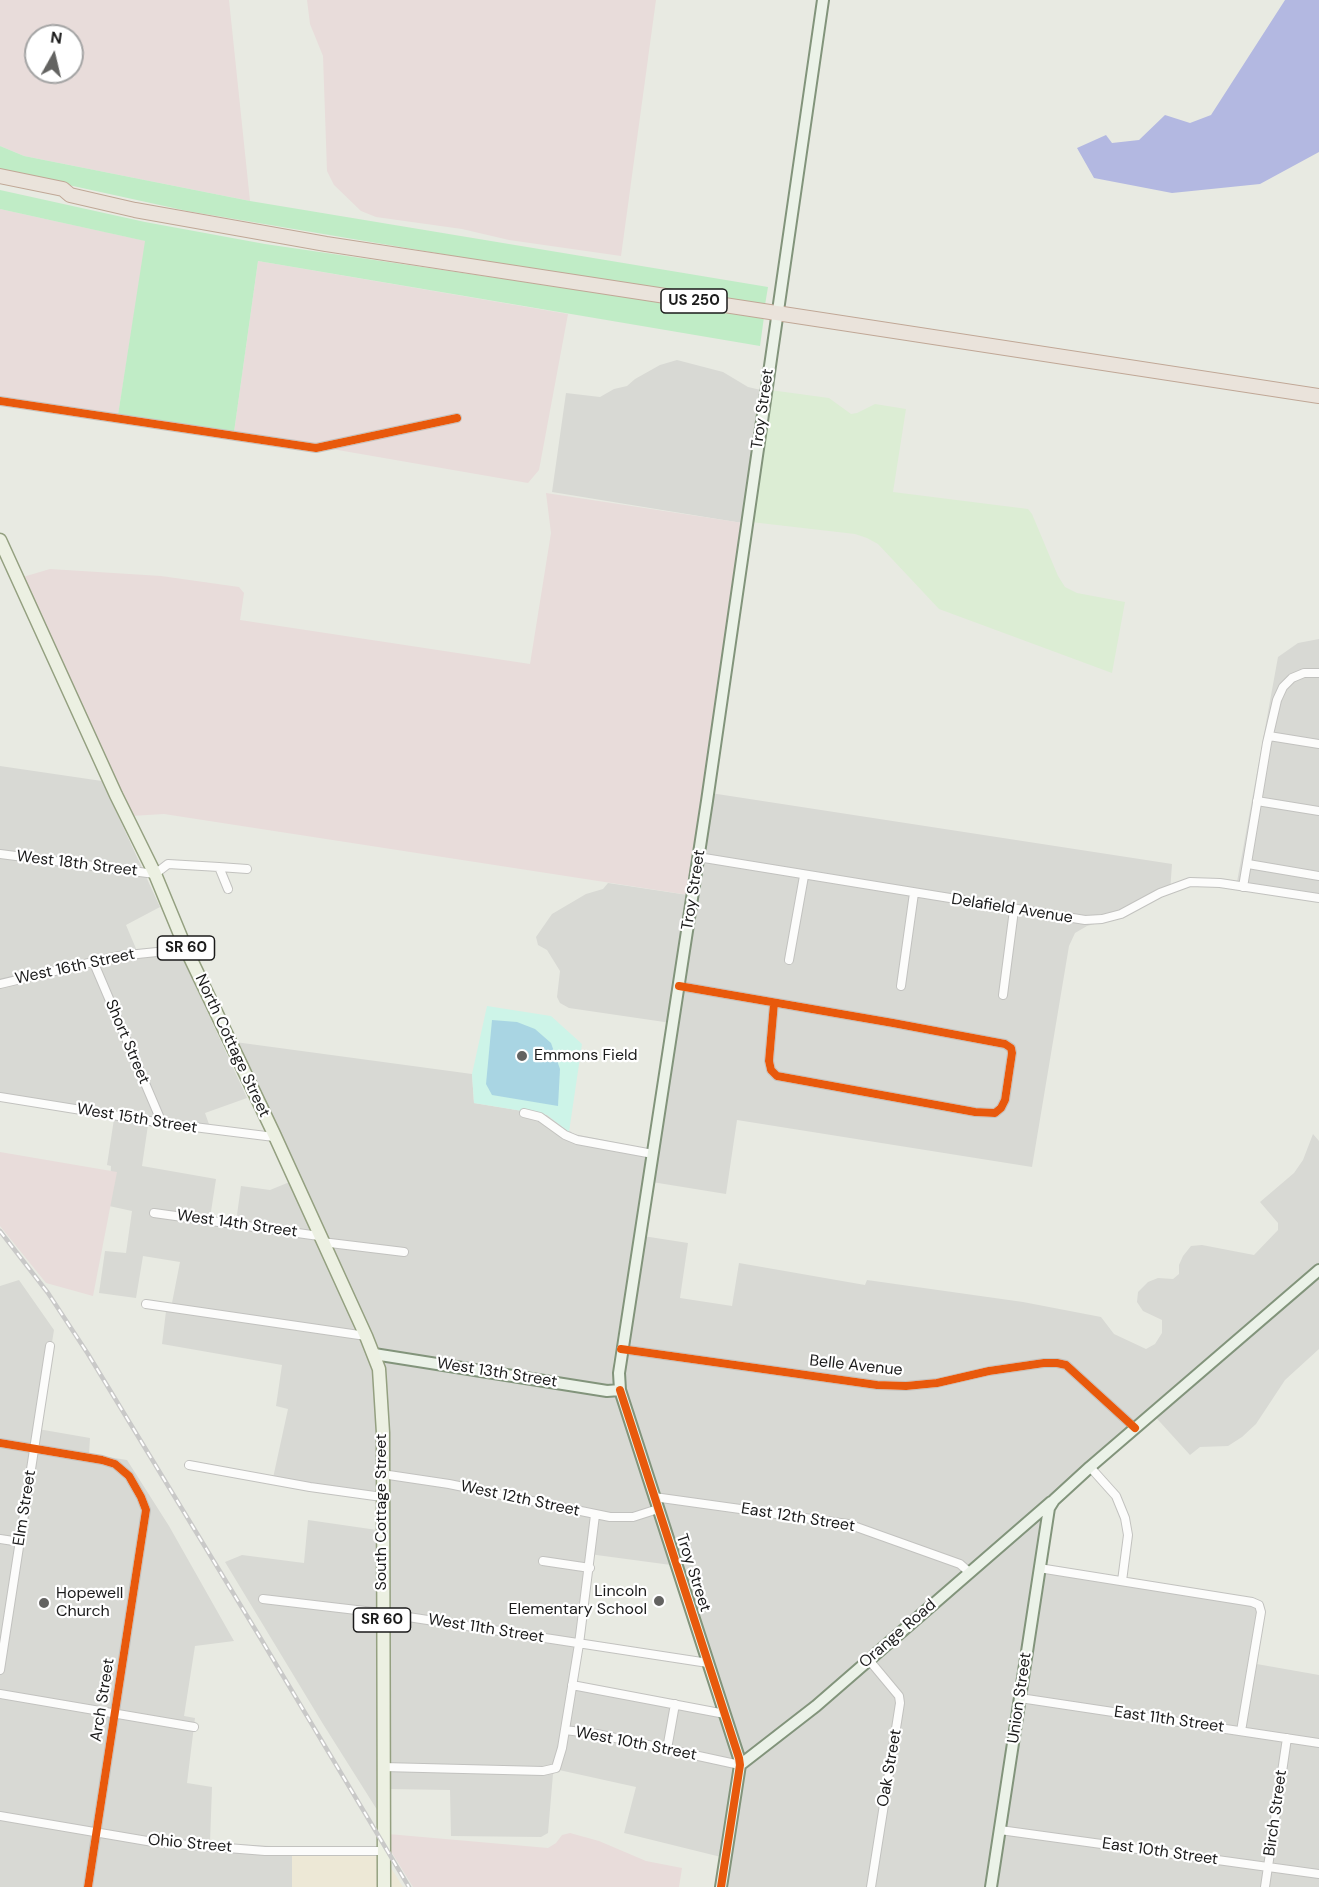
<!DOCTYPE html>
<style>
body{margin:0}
#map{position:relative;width:1319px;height:1887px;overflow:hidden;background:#e8eae2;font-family:"DM Sans",sans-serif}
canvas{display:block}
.north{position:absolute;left:24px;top:24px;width:60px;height:60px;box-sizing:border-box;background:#fff;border:2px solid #a4a4a4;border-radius:50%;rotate:8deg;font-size:16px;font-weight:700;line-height:24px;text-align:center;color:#1b1b1b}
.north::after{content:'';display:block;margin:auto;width:21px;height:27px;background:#636361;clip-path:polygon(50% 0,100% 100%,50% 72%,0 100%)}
</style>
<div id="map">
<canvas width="1319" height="1887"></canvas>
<div class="north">N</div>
</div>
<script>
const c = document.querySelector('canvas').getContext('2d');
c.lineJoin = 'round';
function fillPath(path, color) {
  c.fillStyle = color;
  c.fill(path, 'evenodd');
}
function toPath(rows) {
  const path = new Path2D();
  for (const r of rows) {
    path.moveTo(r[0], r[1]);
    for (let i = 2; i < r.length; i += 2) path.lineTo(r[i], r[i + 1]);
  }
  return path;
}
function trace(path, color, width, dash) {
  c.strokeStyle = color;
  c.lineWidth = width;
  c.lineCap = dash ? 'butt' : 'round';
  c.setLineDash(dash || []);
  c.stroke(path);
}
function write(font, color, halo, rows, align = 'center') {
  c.font = font + ' "DM Sans",sans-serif';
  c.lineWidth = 4.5;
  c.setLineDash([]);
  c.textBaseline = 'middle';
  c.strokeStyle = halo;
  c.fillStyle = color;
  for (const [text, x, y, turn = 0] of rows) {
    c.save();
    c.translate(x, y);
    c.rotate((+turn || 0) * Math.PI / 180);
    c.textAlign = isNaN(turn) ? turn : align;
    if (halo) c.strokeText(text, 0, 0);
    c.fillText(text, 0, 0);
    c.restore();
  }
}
fillPath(toPath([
 [677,360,723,372,748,387,761,390,742,523,552,492,566,393,600,397,614,389,627,386,635,379,660,365],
 [1319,639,1319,895,1237,882,1278,657,1298,643],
 [0,766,102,781,160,907,126,925,137,951,177,946,247,1098,205,1113,210,1127,0,1094],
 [704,792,1172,864,1170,892,1124,916,1087,926,1075,933,1069,946,1032,1167,737,1120,726,1194,652,1182,678,1024,569,1008,560,1003,557,997,560,971,547,950,538,945,536,937,552,914,586,894,603,889,608,883,688,895],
 [235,1042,472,1074,474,1103,547,1115,574,1134,650,1149,613,1363,613,1379,616,1397,671,1565,589,1554,569,1686,719,1716,735,1767,721,1857,624,1833,636,1787,559,1770,553,1774,548,1833,541,1837,451,1836,450,1790,387,1789,386,1824,323,1724,225,1562,242,1555,304,1563,308,1520,384,1531,384,1496,273,1478,288,1409,276,1406,282,1365,162,1344,167,1303,172,1303,180,1262,143,1256,136,1298,99,1293,105,1251,126,1253,132,1211,109,1206,111,1166,107,1165,114,1119,148,1125,142,1166,216,1179,210,1218,236,1222,241,1186,270,1190,297,1179],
 [1313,1134,1319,1141,1319,1349,1285,1380,1256,1424,1242,1437,1228,1446,1200,1447,1190,1455,1150,1411,813,1702,743,1756,627,1395,625,1360,643,1236,688,1243,680,1298,732,1306,739,1263,865,1285,867,1280,1023,1302,1101,1317,1114,1334,1146,1349,1155,1344,1162,1333,1162,1320,1143,1311,1137,1302,1138,1292,1148,1282,1158,1278,1173,1279,1179,1274,1179,1265,1183,1256,1191,1246,1202,1245,1254,1255,1278,1230,1278,1223,1260,1202,1294,1173,1303,1160],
 [19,1280,54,1330,38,1429,90,1438,89,1454,127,1460,169,1526,234,1641,195,1646,184,1716,195,1718,187,1783,212,1787,210,1843,292,1847,292,1887,0,1887,0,1286],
 [1054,1505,1043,1571,1258,1605,1251,1663,1319,1675,1319,1887,725,1887,743,1766]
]), '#d8d9d4');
fillPath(toPath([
 [292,1847,379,1849,403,1887,292,1887]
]), '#ede8d6');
fillPath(toPath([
 [0,0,229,0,250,201,24,156,0,146],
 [36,36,72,36,72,72,36,72],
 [307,0,656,0,621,256,509,240,462,229,376,217,361,211,334,185,327,171,323,56,310,24],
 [0,209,146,241,118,415,0,396],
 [258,261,568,314,539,470,528,483,234,432],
 [546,493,743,523,689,895,164,814,131,816,23,577,50,569,161,576,239,587,244,593,240,620,530,664,551,533],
 [0,1152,117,1172,93,1296,46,1283,0,1226],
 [570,1833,599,1841,646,1861,682,1868,679,1887,413,1887,389,1848,388,1834,548,1848,556,1843,562,1835]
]), '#e8dcda');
fillPath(toPath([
 [770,390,829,398,851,414,857,413,875,404,906,409,893,492,1028,509,1032,514,1058,576,1065,587,1077,593,1125,602,1112,673,939,609,878,544,867,538,855,534,751,522]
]), '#dcedd4');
fillPath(toPath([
 [0,146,24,156,250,201,768,287,765,305,513,266,187,211,0,170],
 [0,190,145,222,265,244,764,317,760,346,258,261,234,432,118,415,145,241,0,209]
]), '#c0ecc6');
fillPath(toPath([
 [487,1006,551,1016,582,1044,569,1132,547,1115,474,1103,472,1074]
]), '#cdf4e8');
fillPath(toPath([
 [492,1020,517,1022,535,1029,551,1043,560,1069,558,1106,492,1095,486,1084]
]), '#a9d5e3');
fillPath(toPath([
 [1285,0,1319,0,1319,152,1260,184,1172,193,1094,178,1077,148,1106,135,1112,143,1139,140,1165,115,1190,123,1211,115]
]), '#b3b8e1');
const street = toPath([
 [0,401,316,448,457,418],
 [1269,736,1319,744],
 [1257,801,1319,811],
 [0,854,155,874,168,864,219,867,228,889],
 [698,857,1085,920,1102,919,1121,914,1160,893,1190,882,1220,883,1319,898],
 [1248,864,1319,876],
 [219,867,247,869],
 [1243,887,1267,743,1277,700,1283,687,1292,678,1304,673,1319,673],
 [789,960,804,876],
 [93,961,162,1123],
 [0,984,118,956,186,949],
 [679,986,893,1023,1005,1044,1011,1048,1012,1053,1005,1100,1001,1108,995,1113,975,1112,777,1076,771,1070,769,1061,774,1003],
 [901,986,914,893],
 [1003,995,1014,910],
 [0,1097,162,1123,274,1137],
 [524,1113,540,1117,565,1135,577,1140,653,1154],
 [154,1213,319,1236],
 [322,1242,404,1252],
 [146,1304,366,1336],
 [621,1349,877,1385,906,1386,937,1383,989,1371,1044,1363,1057,1363,1066,1365,1135,1428],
 [0,1443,102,1460,115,1464,129,1476,141,1497,146,1510,88,1887],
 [189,1465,310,1487,382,1497],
 [1090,1467,1116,1496,1125,1518,1128,1535,1122,1581],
 [382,1474,449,1484,610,1517,633,1517,658,1509],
 [654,1497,848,1524,960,1564,969,1572],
 [0,1539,20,1542],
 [543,1561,590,1568],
 [1039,1568,1252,1602,1259,1605,1261,1612,1241,1731],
 [263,1599,382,1613,708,1663],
 [869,1660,899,1696,900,1703,871,1887],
 [0,1670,50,1346],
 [572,1685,725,1714],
 [0,1694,194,1727],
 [1020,1698,1319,1743],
 [565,1730,597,1734,740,1765],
 [667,1749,675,1704],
 [383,1767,543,1771,556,1768,562,1748,579,1644,595,1515],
 [0,1816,153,1842,265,1851,383,1851],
 [1000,1830,1319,1874],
 [1265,1887,1287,1738]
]);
const secondary = toPath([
 [374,1354,607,1391,620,1390],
 [740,1765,816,1706,1051,1502],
 [721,1887,740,1765,739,1758,620,1390,619,1373,707,801,823,0],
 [991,1887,1049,1508,1054,1500,1090,1467,1319,1270]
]);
const primary = toPath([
 [0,540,116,795,155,874,186,949,274,1134,366,1336,379,1369,383,1433,384,1887]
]);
const highway = toPath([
 [0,176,63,189,70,195,135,210,326,244,1319,396]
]);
trace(street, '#c2c2bf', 10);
trace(secondary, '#82947b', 14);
trace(primary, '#94a080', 15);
trace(highway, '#c0a796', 16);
trace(street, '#fcfcfb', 8);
trace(secondary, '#ebf2e8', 10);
trace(primary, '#ecf0e2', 12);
trace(highway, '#eae3db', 14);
const rail = toPath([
 [0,1231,48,1293,88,1354,258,1634,409,1887]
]);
trace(rail, '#c9c9c8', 4.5);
trace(rail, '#fff', 2, [7]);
trace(toPath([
 [0,401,316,448,457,418],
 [679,986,893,1023,1005,1044,1011,1048,1012,1053,1005,1100,1001,1108,995,1113,975,1112,777,1076,771,1070,769,1061,774,1003],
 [621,1349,877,1385,906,1386,937,1383,989,1371,1044,1363,1057,1363,1066,1365,1135,1428],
 [620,1390,739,1758,740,1765,721,1887],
 [0,1443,102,1460,115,1464,129,1476,141,1497,146,1510,88,1887]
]), '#e8590c', 8);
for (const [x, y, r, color] of [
 [522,1056,6,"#636361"],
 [659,1601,6,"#636361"],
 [44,1603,6,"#636361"]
]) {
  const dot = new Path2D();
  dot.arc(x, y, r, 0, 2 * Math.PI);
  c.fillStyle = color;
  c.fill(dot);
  trace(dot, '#fff', 2);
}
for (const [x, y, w] of [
 [694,301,66],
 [186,948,57],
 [382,1620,57]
]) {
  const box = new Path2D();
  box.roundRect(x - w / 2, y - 12, w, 24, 4.5);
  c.fillStyle = '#fff';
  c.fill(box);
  trace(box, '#1b1b1b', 1.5);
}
write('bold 15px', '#1b1b1b', null, [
 ["US 250",694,301],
 ["SR 60",186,948],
 ["SR 60",382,1620]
]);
write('16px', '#1b1b1b', '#fff', [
 ["Troy Street",763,409,-82],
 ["West 18th Street",77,864,7],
 ["Troy Street",694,890,-81],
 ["Delafield Avenue",1012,909,9],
 ["West 16th Street",75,967,-12],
 ["Short Street",127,1042,67],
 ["North Cottage Street",232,1046,65],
 ["West 15th Street",137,1119,9],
 ["West 14th Street",237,1224,8],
 ["Belle Avenue",856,1366,6],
 ["West 13th Street",497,1373,9],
 ["West 12th Street",520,1499,12],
 ["Elm Street",25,1508,-81],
 ["South Cottage Street",382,1512,-90],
 ["East 12th Street",798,1518,9],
 ["Troy Street",693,1573,72],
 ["West 11th Street",486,1629,9],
 ["Orange Road",898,1634,-41],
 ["Union Street",1020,1698,-82],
 ["Arch Street",103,1700,-81],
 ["East 11th Street",1169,1720,8],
 ["West 10th Street",636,1744,11],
 ["Oak Street",890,1768,-80],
 ["Birch Street",1276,1813,-82],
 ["Ohio Street",190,1844,5],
 ["East 10th Street",1160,1852,8]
]);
write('16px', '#1b1b1b', '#fff', [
 ["Emmons Field",534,1056],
 ["Lincoln",647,1592,"right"],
 ["Elementary School",647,1610,"right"],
 ["Hopewell",56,1594],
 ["Church",56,1612]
], 'left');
</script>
